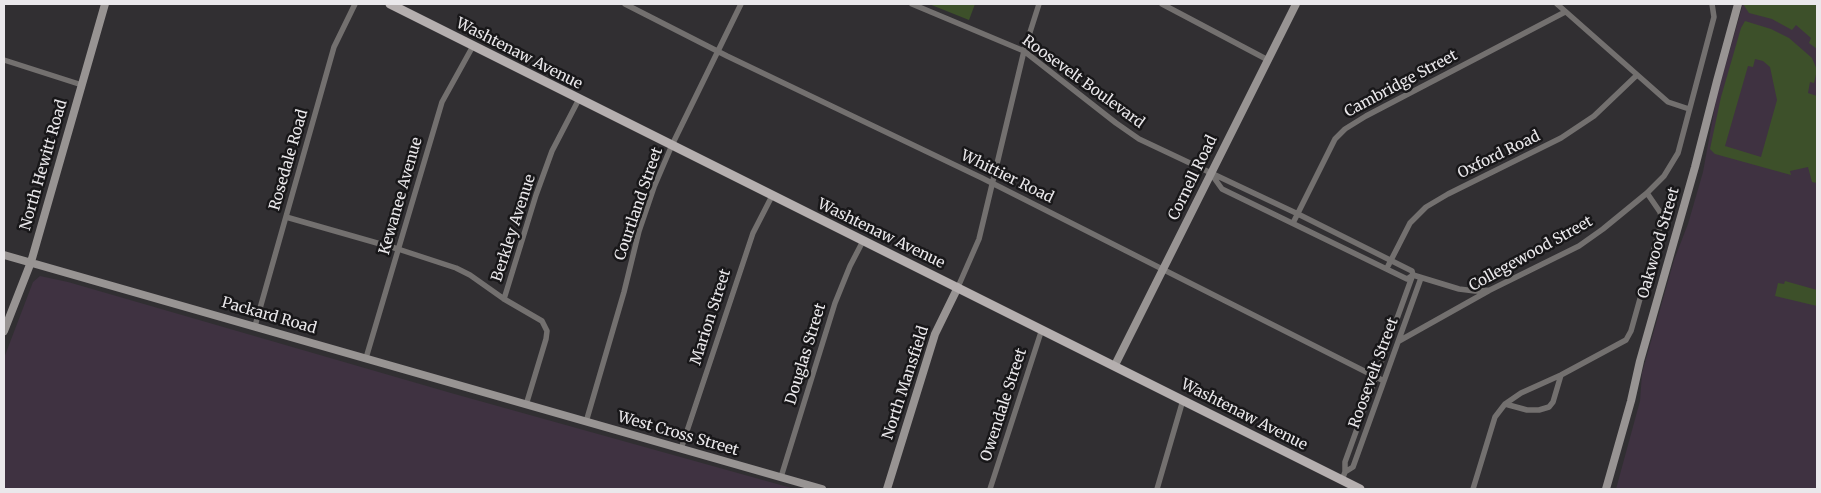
<!DOCTYPE html>
<style>
body{margin:0}
#map{position:relative;width:1821px;height:493px;overflow:hidden;background:#312f32;font-family:Merriweather,serif}
canvas{display:block}
.frame{position:absolute;inset:0;border:5px solid #eae8eb;pointer-events:none}
</style>
<div id="map">
<canvas width="1821" height="493"></canvas>
<div class="frame"></div>
</div>
<script>
const c = document.querySelector('canvas').getContext('2d');
c.lineJoin = 'round';
function fillPath(path, color) {
  c.fillStyle = color;
  c.fill(path, 'evenodd');
}
function toPath(rows) {
  const path = new Path2D();
  for (const r of rows) {
    path.moveTo(r[0], r[1]);
    for (let i = 2; i < r.length; i += 2) path.lineTo(r[i], r[i + 1]);
  }
  return path;
}
function trace(path, color, width, dash) {
  c.strokeStyle = color;
  c.lineWidth = width;
  c.lineCap = dash ? 'butt' : 'round';
  c.setLineDash(dash || []);
  c.stroke(path);
}
function write(font, color, halo, rows, align = 'center') {
  c.font = font + ' Merriweather,serif';
  c.lineWidth = 5;
  c.setLineDash([]);
  c.textBaseline = 'middle';
  c.strokeStyle = halo;
  c.fillStyle = color;
  for (const [text, x, y, turn = 0] of rows) {
    c.save();
    c.translate(x, y);
    c.rotate((+turn || 0) * Math.PI / 180);
    c.textAlign = isNaN(turn) ? turn : align;
    if (halo) c.strokeText(text, 0, 0);
    c.fillText(text, 0, 0);
    c.restore();
  }
}
fillPath(toPath([
 [1743,4,1817,4,1817,489,1616,489,1640,401,1642,373,1674,260,1688,224,1703,172,1717,95],
 [40,276,68,282,451,393,795,489,4,489,4,358,33,282]
]), '#3f3241');
fillPath(toPath([
 [929,4,975,4,969,20],
 [1743,4,1817,4,1817,49,1809,43,1811,38,1796,25,1792,30,1772,19,1749,13],
 [1745,21,1771,29,1789,38,1812,58,1817,70,1814,83,1810,82,1808,93,1817,96,1817,183,1812,182,1808,167,1790,171,1791,175,1715,154,1710,149,1721,97,1741,28],
 [1755,59,1763,61,1770,67,1777,100,1761,157,1725,146,1748,66,1753,67],
 [1785,281,1817,290,1817,306,1775,296,1778,283,1784,284]
]), '#3d502a');
trace(toPath([
 [625,4,727,56,982,178,1384,381],
 [912,4,1024,51,1116,123,1139,139,1298,214,1412,271,1413,275,1459,289,1475,291,1490,290],
 [1162,4,1268,60],
 [1557,4,1668,102,1689,109],
 [4,60,82,85],
 [1212,175,1222,189,1407,279,1413,275],
 [286,217,398,249,456,268,470,275,504,299,542,321,547,331,546,339,526,405],
 [1293,223,1335,139,1345,129,1366,116,1565,12],
 [1387,268,1410,223,1426,207,1448,194,1561,138,1594,116,1637,75],
 [958,287,979,239,1024,51,1039,4],
 [504,299,536,195,552,151,579,99],
 [255,326,334,47,355,4],
 [1399,341,1490,290,1579,246,1603,229,1647,193,1664,176,1678,153,1714,17,1712,4],
 [366,358,442,102,473,46],
 [1505,404,1527,410,1539,410,1549,407,1553,402,1561,375],
 [586,422,624,292,639,231,654,187,672,145,741,4],
 [681,449,753,233,772,196],
 [1345,472,1353,467,1421,278],
 [781,477,835,303,850,266,863,241],
 [1342,480,1345,472,1345,462,1412,277],
 [990,489,1042,329],
 [1157,489,1183,400],
 [1473,489,1495,417,1505,404,1521,393,1561,375,1626,340,1631,331,1662,220,1660,212,1647,193]
]), '#73706f', 5.5);
trace(toPath([
 [4,255,822,489],
 [4,331,31,262,105,4],
 [1115,365,1296,4],
 [887,489,935,334,958,287],
 [1606,489,1631,401,1640,361,1695,167,1717,81,1738,4]
]), '#989493', 8);
trace(toPath([
 [390,4,1360,489]
]), '#b5afaf', 9);
write('15px', '#eae8eb', '#181719', [
 ["Washtenaw Avenue",519,54,27],
 ["Roosevelt Boulevard",1083,82,36],
 ["Cambridge Street",1401,84,-28],
 ["Oxford Road",1499,155,-26],
 ["Rosedale Road",289,160,-74],
 ["North Hewitt Road",44,165,-74],
 ["Whittier Road",1007,177,26],
 ["Cornell Road",1193,178,-64],
 ["Kewanee Avenue",401,196,-74],
 ["Courtland Street",639,204,-71],
 ["Berkley Avenue",514,228,-72],
 ["Washtenaw Avenue",881,234,26],
 ["Oakwood Street",1659,243,-74],
 ["Collegewood Street",1531,254,-29],
 ["Packard Road",269,316,16],
 ["Marion Street",711,317,-72],
 ["Douglas Street",806,354,-73],
 ["Roosevelt Street",1374,373,-70],
 ["North Mansfield",906,383,-72],
 ["Owendale Street",1004,405,-72],
 ["Washtenaw Avenue",1244,415,27],
 ["West Cross Street",678,434,16]
]);
</script>
